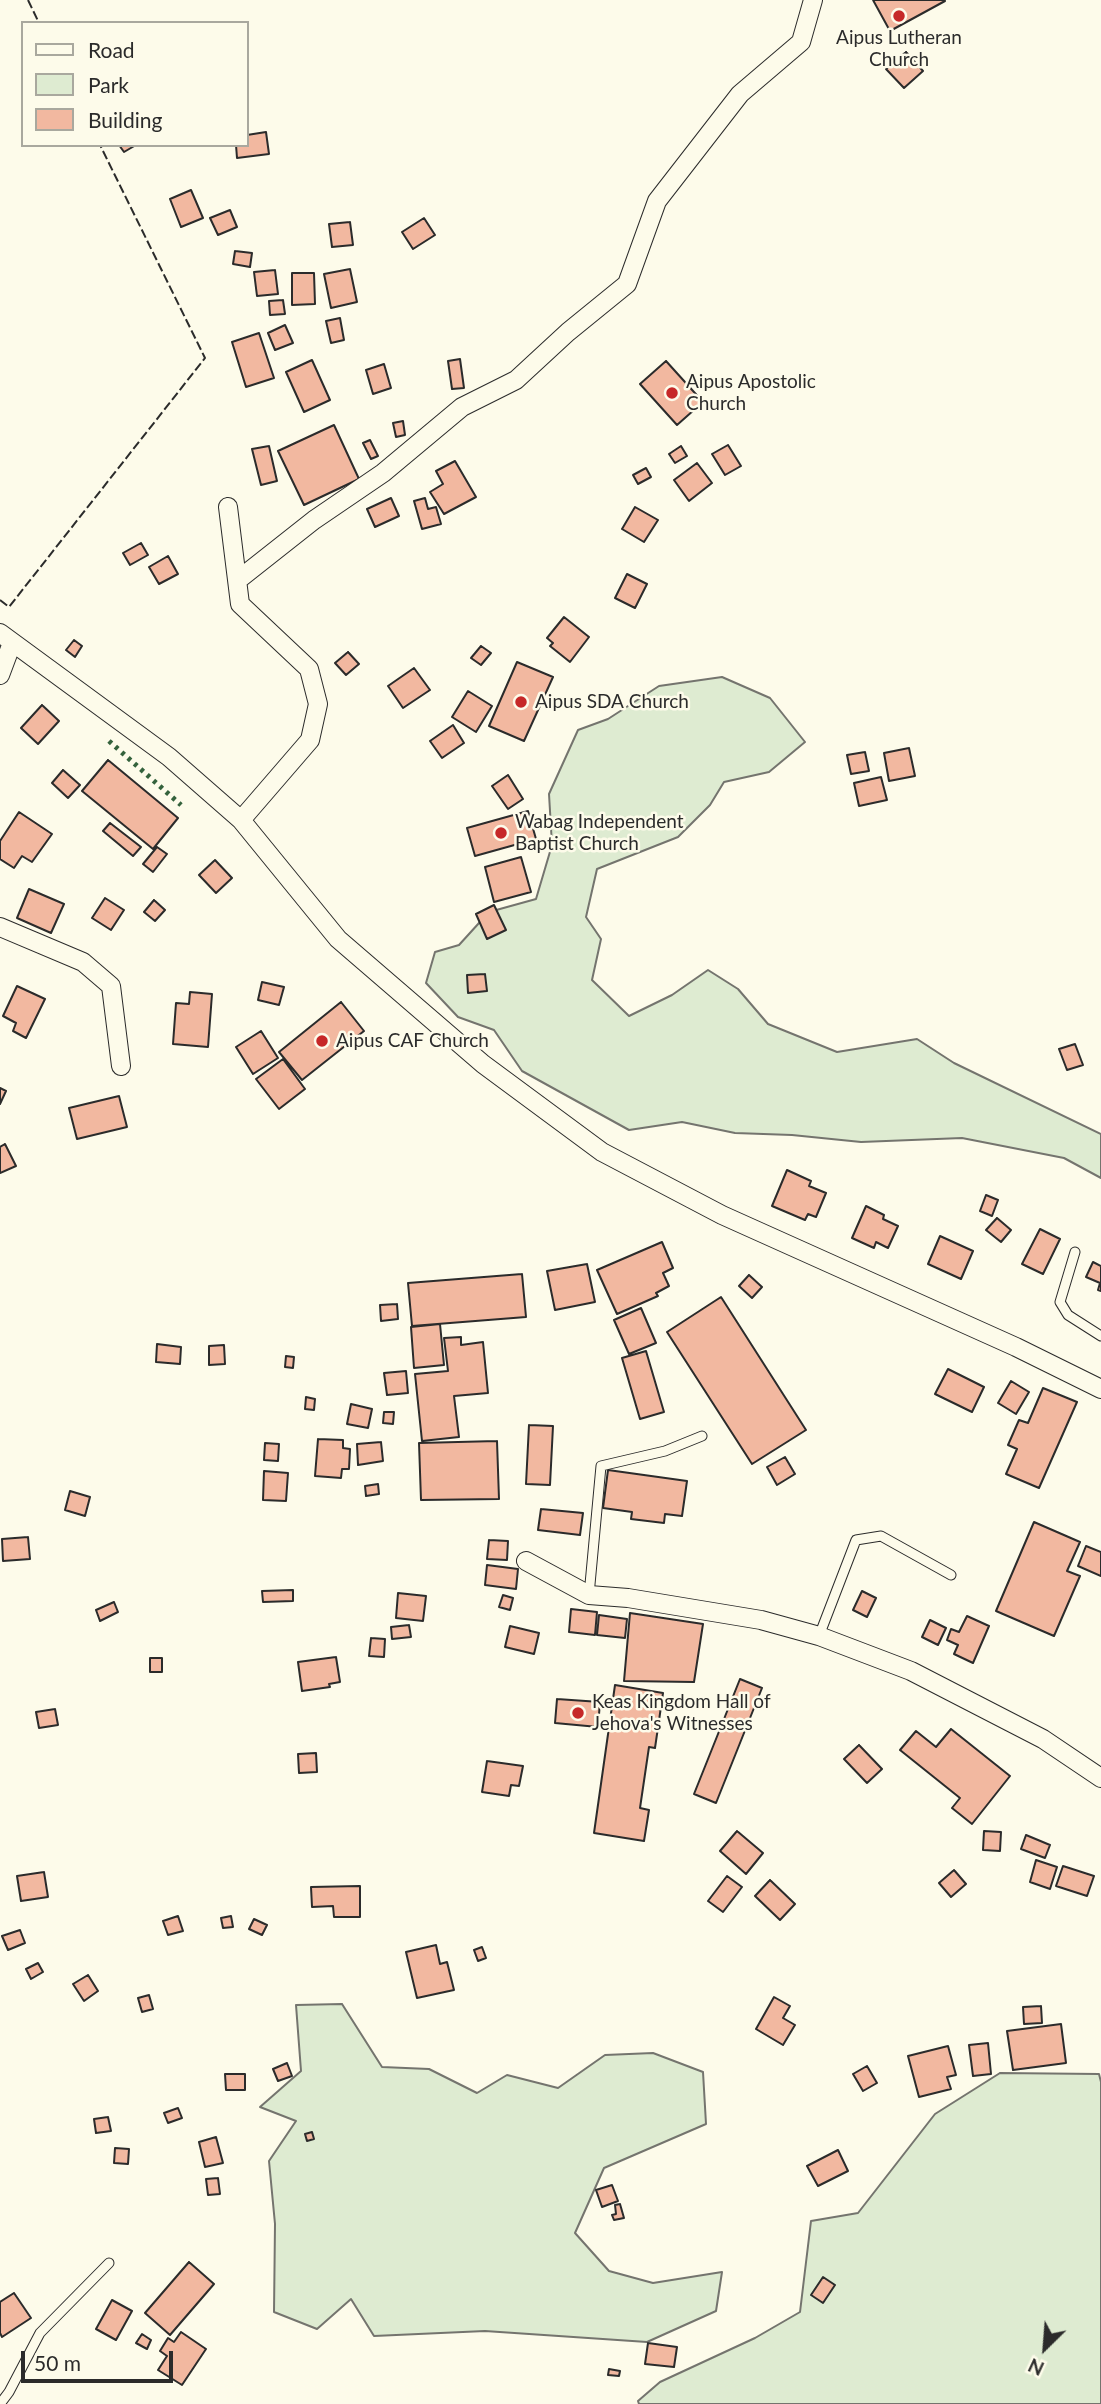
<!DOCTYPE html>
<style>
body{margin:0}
#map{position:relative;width:1101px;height:2404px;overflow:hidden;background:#fdfbea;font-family:Lato,sans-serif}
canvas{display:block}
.legend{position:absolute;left:21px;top:21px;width:228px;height:126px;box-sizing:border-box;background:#fdfbea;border:2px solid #a9a89e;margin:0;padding:9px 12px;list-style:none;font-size:21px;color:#2b2b2b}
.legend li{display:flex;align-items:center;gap:14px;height:35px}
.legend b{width:35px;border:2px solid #a9a89e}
.north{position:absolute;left:1010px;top:2313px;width:70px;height:70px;-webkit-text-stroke:5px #fdfbea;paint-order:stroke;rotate:205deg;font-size:19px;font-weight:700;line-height:28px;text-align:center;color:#2b2b2b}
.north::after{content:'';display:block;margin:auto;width:24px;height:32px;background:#2b2b2b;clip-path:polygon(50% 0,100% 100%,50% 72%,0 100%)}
.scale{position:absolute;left:21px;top:2351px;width:152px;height:32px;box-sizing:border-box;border:4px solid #2b2b2b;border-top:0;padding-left:9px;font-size:21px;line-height:24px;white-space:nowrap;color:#2b2b2b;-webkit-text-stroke:5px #fdfbea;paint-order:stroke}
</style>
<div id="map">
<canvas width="1101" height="2404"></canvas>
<ul class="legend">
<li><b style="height:9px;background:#fdfbea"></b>Road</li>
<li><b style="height:19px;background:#deebd1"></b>Park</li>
<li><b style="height:19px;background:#f2b8a0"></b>Building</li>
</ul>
<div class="north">N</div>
<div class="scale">50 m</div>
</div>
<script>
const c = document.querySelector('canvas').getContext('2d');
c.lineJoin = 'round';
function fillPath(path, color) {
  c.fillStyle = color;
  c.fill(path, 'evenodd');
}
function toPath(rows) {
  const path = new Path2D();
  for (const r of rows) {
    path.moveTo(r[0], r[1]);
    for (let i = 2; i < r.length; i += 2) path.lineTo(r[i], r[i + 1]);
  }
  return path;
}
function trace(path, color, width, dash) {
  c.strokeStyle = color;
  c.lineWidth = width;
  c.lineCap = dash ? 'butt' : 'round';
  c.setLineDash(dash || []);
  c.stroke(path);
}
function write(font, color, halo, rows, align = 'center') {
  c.font = font + ' Lato,sans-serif';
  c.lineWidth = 5;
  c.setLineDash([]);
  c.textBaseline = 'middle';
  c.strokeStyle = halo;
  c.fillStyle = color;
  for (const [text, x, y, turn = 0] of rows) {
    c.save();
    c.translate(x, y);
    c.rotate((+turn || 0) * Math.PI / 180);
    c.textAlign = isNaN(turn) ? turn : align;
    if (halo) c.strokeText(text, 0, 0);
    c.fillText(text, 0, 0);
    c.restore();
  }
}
const green = toPath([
 [722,677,770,698,805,742,769,772,724,782,710,805,678,837,597,869,586,917,601,939,592,980,629,1016,672,995,708,970,738,989,768,1024,837,1052,917,1039,954,1063,1101,1134,1101,1178,1064,1158,962,1138,861,1142,792,1135,735,1133,682,1122,629,1130,522,1071,494,1030,458,1017,426,983,435,952,459,945,489,912,536,899,552,845,549,794,578,730,608,719,659,686,722,677],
 [342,2004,382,2067,429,2069,477,2093,507,2075,558,2088,605,2055,653,2053,703,2072,706,2124,604,2168,575,2233,609,2271,653,2283,722,2272,716,2311,647,2342,485,2331,374,2336,351,2299,317,2329,274,2312,275,2224,269,2161,296,2121,260,2107,301,2071,296,2005,342,2004],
 [1000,2073,1099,2074,1101,2082,1101,2404,639,2404,638,2401,660,2382,755,2338,800,2312,811,2221,858,2213,935,2114,1000,2073]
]);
fillPath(green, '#deebd1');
trace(green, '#74746e', 2);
const building = toPath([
 [873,0,944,0,945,1,890,31,873,0],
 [906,52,923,71,904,88,886,69,906,52],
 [266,132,269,154,237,158,236,145,247,145,247,135,266,132],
 [119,145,136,145,124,152,119,145],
 [191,190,203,218,181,227,170,199,191,190],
 [230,210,237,227,218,235,210,218,230,210],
 [424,218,435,235,413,249,402,232,424,218],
 [350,222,353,245,332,247,329,224,350,222],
 [235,251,252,253,250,267,233,264,235,251],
 [350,269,357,302,331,308,324,274,350,269],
 [275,270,278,294,257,296,254,272,275,270],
 [292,273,314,273,315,304,292,305,292,273],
 [283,300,285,314,270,315,269,301,283,300],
 [340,318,344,340,331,343,326,321,340,318],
 [285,325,293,343,275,350,268,333,285,325],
 [259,333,274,378,246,387,232,342,259,333],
 [460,359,464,388,452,389,448,361,460,359],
 [312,360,330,400,304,412,286,372,312,360],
 [666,361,703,402,677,425,640,384,666,361],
 [384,364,391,388,373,394,366,370,384,364],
 [403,421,405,435,396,437,393,423,403,421],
 [334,425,359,479,304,505,278,451,334,425],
 [370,440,378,456,371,459,363,443,370,440],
 [728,445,741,466,725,475,712,454,728,445],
 [269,446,277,481,261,485,252,449,269,446],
 [681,446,687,456,675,463,669,454,681,446],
 [455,461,476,497,444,514,430,492,443,484,436,471,455,461],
 [697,463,712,483,689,501,674,480,697,463],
 [646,468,651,477,638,484,633,475,646,468],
 [391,498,399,516,375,527,367,509,391,498],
 [425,498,428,509,436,507,441,524,422,529,414,501,425,498],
 [635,507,658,520,644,542,622,529,635,507],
 [141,543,148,555,130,565,123,553,141,543],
 [168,556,178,574,159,584,149,567,168,556],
 [627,574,647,584,635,608,615,598,627,574],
 [564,617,589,637,570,662,550,646,553,643,547,638,564,617],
 [74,640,82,646,75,657,66,650,74,640],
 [481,646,491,653,481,665,471,658,481,646],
 [348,652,359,664,346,675,335,663,348,652],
 [517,662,553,677,524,741,489,726,517,662],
 [414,668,430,690,403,708,388,686,414,668],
 [468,691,492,706,476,732,452,717,468,691],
 [42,705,59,721,38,744,21,728,42,705],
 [453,725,464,743,442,758,430,741,453,725],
 [909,748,915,776,889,781,884,753,909,748],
 [865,752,869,771,851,774,847,755,865,752],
 [108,760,178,818,153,849,82,791,108,760],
 [63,770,80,785,68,798,52,783,63,770],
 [508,775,523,799,508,809,492,786,508,775],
 [881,777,887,800,859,806,854,783,881,777],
 [528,811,536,839,475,856,467,828,528,811],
 [19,812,52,834,32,862,22,856,14,868,0,859,0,841,19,812],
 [110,823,141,847,133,856,103,831,110,823],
 [157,847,167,854,153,872,143,864,157,847],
 [521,857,531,892,494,902,485,867,521,857],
 [215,860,232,878,216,893,199,875,215,860],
 [29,889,64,904,51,933,17,918,29,889],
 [105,898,124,910,111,930,92,918,105,898],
 [154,900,165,910,155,921,144,912,154,900],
 [494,905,506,930,487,939,476,914,494,905],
 [485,974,487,991,468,993,467,975,485,974],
 [262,982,284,987,279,1005,258,1000,262,982],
 [17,986,45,999,26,1038,13,1031,16,1023,3,1016,17,986],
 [190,992,212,994,208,1047,173,1044,176,1003,189,1004,190,992],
 [341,1002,364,1031,302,1080,279,1052,341,1002],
 [261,1031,278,1058,253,1074,236,1047,261,1031],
 [1075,1044,1083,1065,1067,1070,1059,1049,1075,1044],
 [283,1059,305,1089,279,1109,256,1079,283,1059],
 [0,1088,6,1091,0,1104,0,1088],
 [119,1096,127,1127,77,1139,69,1108,119,1096],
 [5,1144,16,1166,0,1173,0,1147,5,1144],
 [787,1170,811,1181,809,1186,826,1193,816,1217,808,1214,805,1220,772,1206,787,1170],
 [986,1195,998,1200,992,1216,980,1211,986,1195],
 [866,1206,884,1215,883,1219,898,1226,888,1248,876,1242,874,1248,852,1238,866,1206],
 [997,1218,1011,1230,1001,1242,986,1230,997,1218],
 [1040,1229,1060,1239,1043,1274,1022,1264,1040,1229],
 [940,1236,973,1251,961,1279,928,1264,940,1236],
 [662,1242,673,1268,663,1273,669,1286,656,1293,658,1296,617,1314,597,1270,662,1242],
 [1093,1262,1101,1266,1101,1291,1098,1290,1100,1283,1086,1277,1093,1262],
 [587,1264,595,1302,555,1310,547,1271,587,1264],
 [522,1274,526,1317,412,1326,408,1283,522,1274],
 [749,1275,762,1287,752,1298,739,1286,749,1275],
 [721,1297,806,1430,752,1464,667,1332,721,1297],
 [397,1304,398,1319,381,1321,380,1305,397,1304],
 [641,1308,656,1343,629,1354,614,1320,641,1308],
 [440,1324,444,1365,414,1368,411,1327,440,1324],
 [461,1337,461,1345,483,1342,488,1393,454,1396,459,1437,422,1441,415,1374,448,1371,444,1338,461,1337],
 [157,1344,181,1347,180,1364,156,1362,157,1344],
 [224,1345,225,1364,209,1365,209,1346,224,1345],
 [646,1351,664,1412,640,1419,622,1358,646,1351],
 [286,1356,294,1357,293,1368,285,1367,286,1356],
 [948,1369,984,1387,972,1412,935,1394,948,1369],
 [406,1371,408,1393,387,1395,384,1373,406,1371],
 [1011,1381,1029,1392,1016,1414,998,1403,1011,1381],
 [1043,1388,1077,1402,1039,1488,1006,1474,1017,1449,1008,1445,1019,1420,1028,1423,1043,1388],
 [306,1397,315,1399,314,1410,305,1409,306,1397],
 [351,1404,372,1409,368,1428,347,1424,351,1404],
 [384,1412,394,1412,393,1424,383,1423,384,1412],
 [529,1425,553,1426,550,1485,526,1484,529,1425],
 [318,1439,343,1440,343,1448,350,1449,349,1469,342,1469,341,1478,315,1476,318,1439],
 [497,1441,499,1499,421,1500,419,1443,497,1441],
 [381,1442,383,1461,358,1465,357,1444,381,1442],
 [265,1443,279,1444,278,1461,264,1460,265,1443],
 [785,1457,795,1474,777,1485,767,1467,785,1457],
 [608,1470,687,1481,682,1516,665,1514,664,1523,631,1519,632,1512,603,1508,608,1470],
 [264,1471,288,1473,286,1501,263,1500,264,1471],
 [378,1484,379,1494,366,1496,365,1486,378,1484],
 [70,1491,90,1497,85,1516,65,1510,70,1491],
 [541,1509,583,1513,580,1535,538,1530,541,1509],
 [1034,1522,1080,1542,1067,1571,1080,1576,1054,1636,996,1611,1034,1522],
 [28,1537,30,1559,3,1561,2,1539,28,1537],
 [489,1540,508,1541,507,1560,487,1559,489,1540],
 [1086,1546,1101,1552,1101,1576,1078,1566,1086,1546],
 [487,1565,518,1569,516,1589,485,1585,487,1565],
 [293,1590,293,1601,263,1602,262,1591,293,1590],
 [862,1591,876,1598,867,1617,853,1610,862,1591],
 [398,1593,426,1596,423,1621,396,1618,398,1593],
 [503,1595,513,1598,510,1610,499,1607,503,1595],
 [114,1602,118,1612,100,1621,96,1610,114,1602],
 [571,1609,597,1612,595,1635,569,1632,571,1609],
 [630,1613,703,1624,694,1682,624,1681,630,1613],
 [599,1615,627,1619,625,1638,597,1635,599,1615],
 [967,1616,989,1626,973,1663,954,1654,958,1645,947,1640,951,1629,959,1632,967,1616],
 [930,1620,946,1628,938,1645,922,1637,930,1620],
 [409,1625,411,1637,392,1639,391,1627,409,1625],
 [510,1626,539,1633,534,1654,505,1647,510,1626],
 [371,1638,385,1639,384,1657,369,1656,371,1638],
 [336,1657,340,1682,329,1684,330,1687,302,1691,298,1662,336,1657],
 [150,1658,162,1658,162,1672,150,1672,150,1658],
 [740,1679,762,1688,716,1803,694,1794,740,1679],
 [615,1685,663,1693,655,1748,649,1747,640,1808,649,1810,644,1841,594,1833,615,1685],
 [557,1699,600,1702,598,1727,555,1723,557,1699],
 [55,1709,58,1725,39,1728,36,1712,55,1709],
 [951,1729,1010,1776,972,1824,952,1808,960,1798,900,1750,916,1731,936,1747,951,1729],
 [859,1745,882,1769,867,1783,844,1759,859,1745],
 [316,1753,317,1772,299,1773,298,1754,316,1753],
 [487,1761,523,1766,519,1786,511,1785,509,1796,482,1792,487,1761],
 [737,1831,763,1853,746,1874,720,1851,737,1831],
 [984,1831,1001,1832,1000,1851,983,1850,984,1831],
 [1026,1835,1050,1845,1045,1858,1021,1849,1026,1835],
 [1036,1860,1057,1867,1050,1889,1030,1882,1036,1860],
 [1063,1866,1094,1876,1087,1896,1056,1886,1063,1866],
 [954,1870,966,1884,951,1897,939,1883,954,1870],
 [44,1872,48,1897,21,1901,17,1876,44,1872],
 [727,1876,742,1887,723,1912,708,1901,727,1876],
 [770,1880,795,1904,780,1920,755,1896,770,1880],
 [360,1886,360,1917,334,1917,333,1906,312,1907,311,1887,360,1886],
 [178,1916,183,1931,168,1935,163,1921,178,1916],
 [231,1916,233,1927,223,1928,221,1918,231,1916],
 [254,1919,267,1925,262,1935,249,1929,254,1919],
 [20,1930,25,1943,8,1950,2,1936,20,1930],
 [436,1945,440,1964,447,1962,454,1990,417,1998,406,1952,436,1945],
 [482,1947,486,1958,478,1961,474,1950,482,1947],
 [38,1963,43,1972,31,1979,26,1969,38,1963],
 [88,1975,98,1991,84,2001,73,1984,88,1975],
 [149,1995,153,2009,142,2012,138,1998,149,1995],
 [774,1997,790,2006,783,2018,795,2025,783,2045,756,2029,774,1997],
 [1041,2006,1042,2023,1024,2024,1023,2007,1041,2006],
 [1061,2024,1066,2063,1013,2070,1007,2031,1061,2024],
 [988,2043,991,2074,973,2076,969,2045,988,2043],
 [948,2046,956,2075,947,2077,951,2089,919,2097,908,2056,948,2046],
 [287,2063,292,2076,278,2081,273,2069,287,2063],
 [867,2066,877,2083,863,2091,853,2074,867,2066],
 [225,2074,245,2074,245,2090,226,2090,225,2074],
 [178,2108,182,2118,168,2123,164,2113,178,2108],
 [108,2117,111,2131,96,2133,94,2119,108,2117],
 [312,2132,314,2139,307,2141,305,2134,312,2132],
 [216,2137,223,2163,205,2167,199,2142,216,2137],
 [115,2148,129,2149,128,2164,114,2163,115,2148],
 [838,2150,848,2171,818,2186,807,2166,838,2150],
 [218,2178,220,2194,208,2195,206,2179,218,2178],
 [612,2185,618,2201,602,2207,596,2190,612,2185],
 [620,2204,624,2218,614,2220,612,2215,616,2214,615,2205,620,2204],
 [189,2262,214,2284,170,2335,145,2313,189,2262],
 [823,2277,835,2285,823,2303,811,2295,823,2277],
 [14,2293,31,2318,2,2337,0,2333,0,2302,14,2293],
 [112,2300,132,2311,116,2340,96,2329,112,2300],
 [181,2332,206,2349,182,2385,158,2370,167,2356,160,2351,168,2338,174,2342,181,2332],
 [142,2334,151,2340,147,2349,136,2343,142,2334],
 [648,2343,677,2347,674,2367,645,2364,648,2343],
 [609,2369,620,2371,619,2376,608,2375,609,2369]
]);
fillPath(building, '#f2b8a0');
trace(building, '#2b2b2b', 2);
const service = toPath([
 [1075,1252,1060,1302,1068,1315,1101,1336],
 [589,1595,601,1466,665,1451,702,1436],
 [819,1636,856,1540,881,1536,951,1575],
 [0,2404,9,2392,40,2333,109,2263]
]);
const minor = toPath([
 [228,507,240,604,309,669,318,704,310,740,241,820],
 [238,580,314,520,383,473,462,407,516,380,568,332,627,284,657,201,740,94,801,42,813,0],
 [0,633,169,757,241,820,338,939,483,1064,602,1152,722,1215,1016,1347,1101,1389],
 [0,675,12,643],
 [0,927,83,962,111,986,121,1066],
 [526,1561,589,1595,628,1598,761,1620,819,1636,911,1671,1043,1739,1101,1778]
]);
trace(service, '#2b2b2b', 11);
trace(minor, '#2b2b2b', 20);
trace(service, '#fdfbea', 9);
trace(minor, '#fdfbea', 18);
trace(toPath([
 [109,741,181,805]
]), '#34623c', 5, [3.5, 5]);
trace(toPath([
 [28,0,39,23],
 [0,600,9,607,205,358,100,145]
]), '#2b2b2b', 2, [9, 3.5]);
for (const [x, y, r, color] of [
 [899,16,7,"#c62828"],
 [672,393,7,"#c62828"],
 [521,702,7,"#c62828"],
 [501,833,7,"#c62828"],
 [322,1041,7,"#c62828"],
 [578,1713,7,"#c62828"]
]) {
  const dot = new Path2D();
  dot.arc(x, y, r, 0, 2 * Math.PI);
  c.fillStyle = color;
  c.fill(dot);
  trace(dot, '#fdfbea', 2.5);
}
write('19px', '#2b2b2b', '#fdfbea', [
 ["Aipus Lutheran",899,38,"center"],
 ["Church",899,60,"center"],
 ["Aipus Apostolic",686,382],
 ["Church",686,404],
 ["Aipus SDA Church",535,702],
 ["Wabag Independent",515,822],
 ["Baptist Church",515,844],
 ["Aipus CAF Church",336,1041],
 ["Keas Kingdom Hall of",592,1702],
 ["Jehova's Witnesses",592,1724]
], 'left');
</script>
